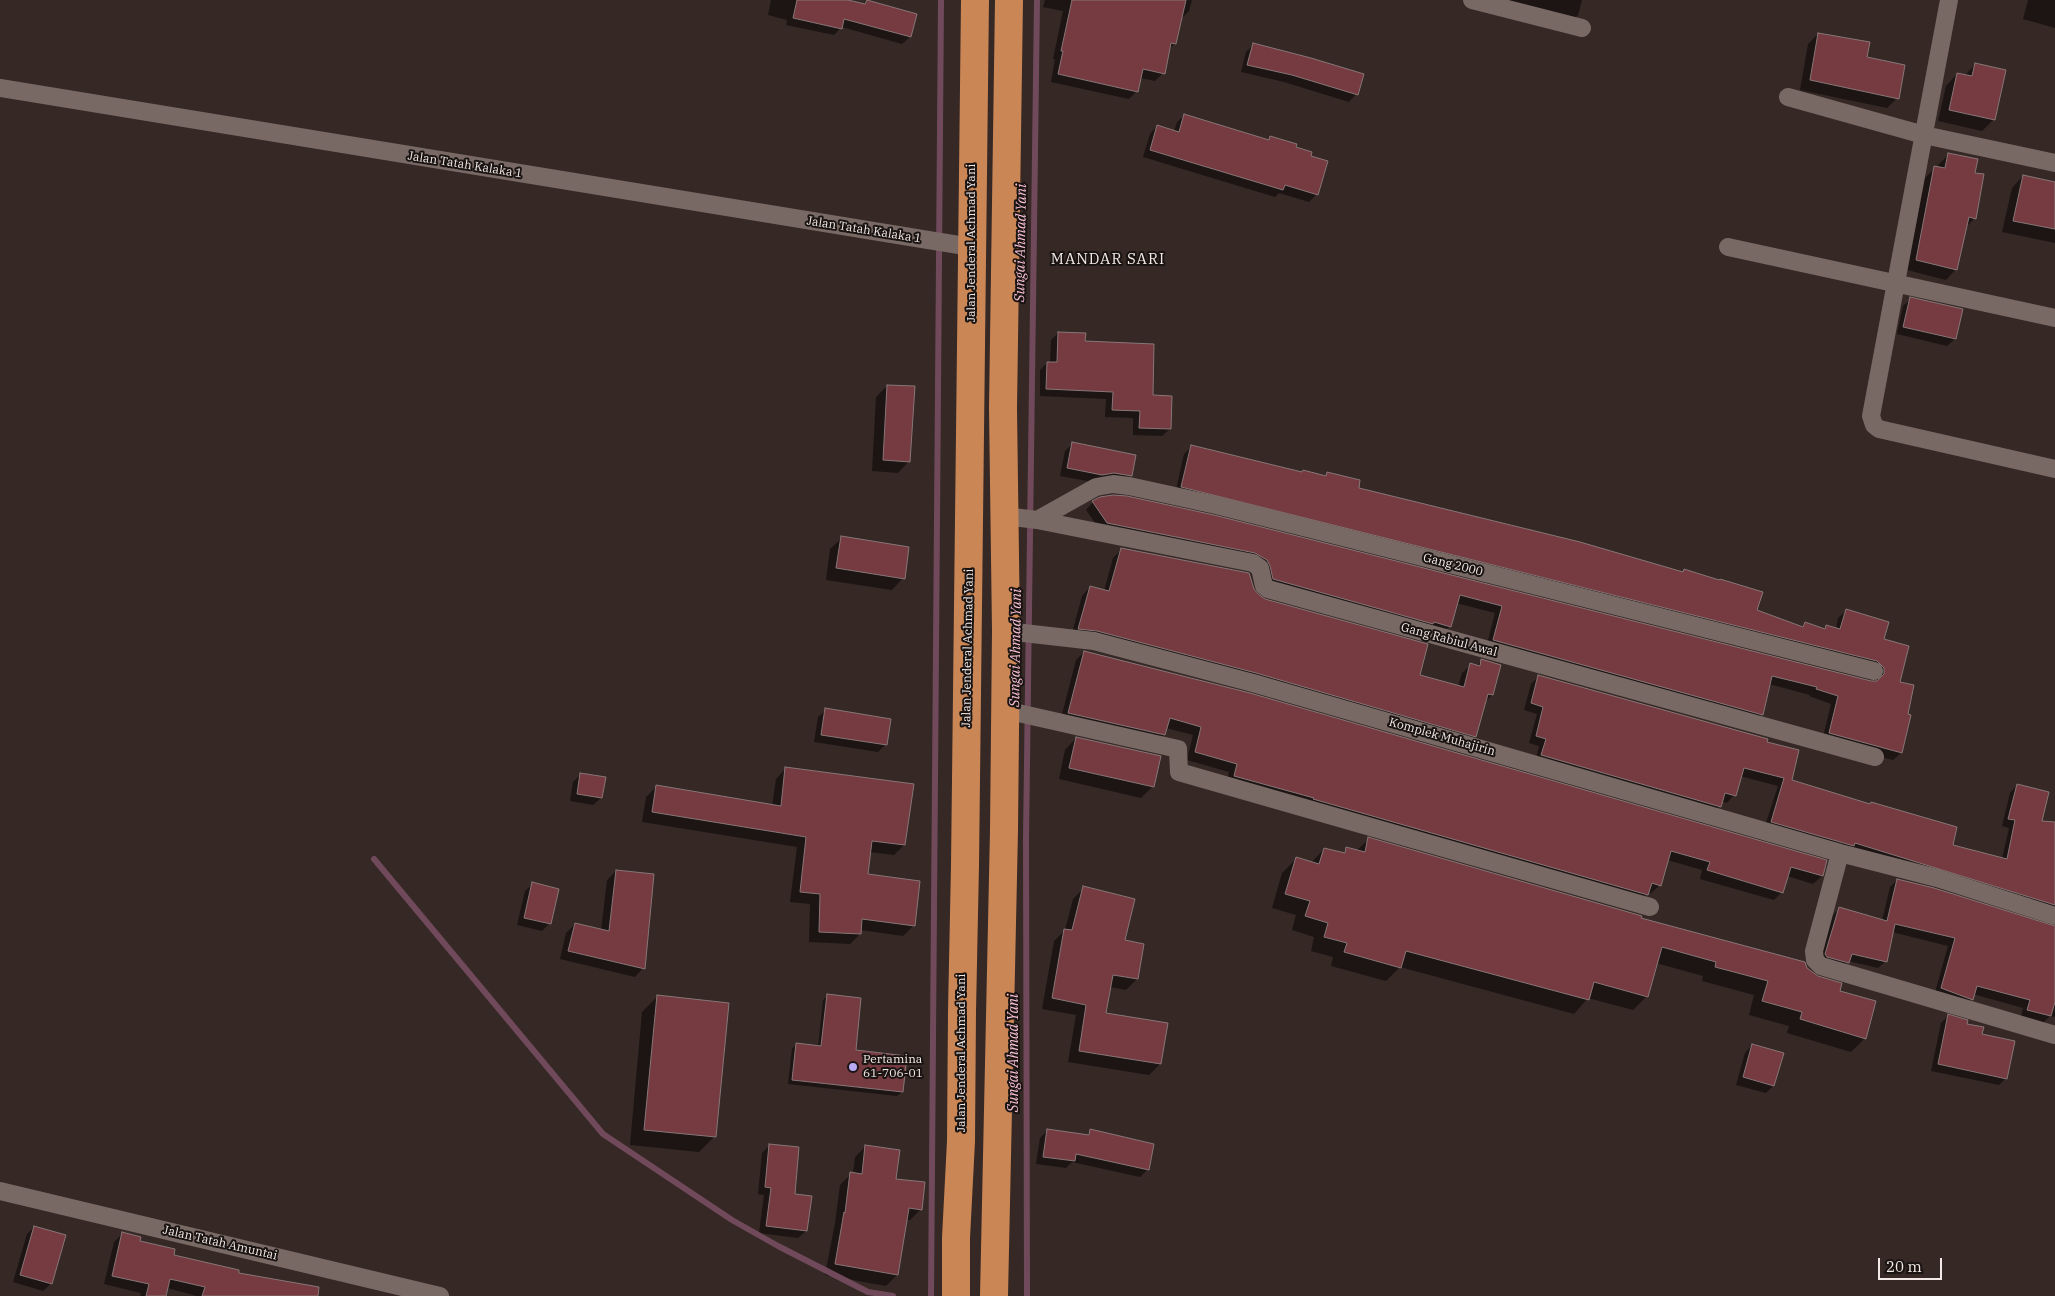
<!DOCTYPE html>
<style>
body{margin:0}
#map{position:relative;width:2055px;height:1296px;overflow:hidden;background:#352825;font-family:"IBM Plex Serif",serif}
canvas{display:block}
.scale{position:absolute;left:1878px;top:1258px;width:64px;height:22px;box-sizing:border-box;border:2px solid #f3eae8;border-top:0;padding-left:6px;font-size:15px;line-height:18px;white-space:nowrap;color:#f3eae8;-webkit-text-stroke:4px #191311;paint-order:stroke}
</style>
<div id="map">
<canvas width="2055" height="1296"></canvas>
<div class="scale">20 m</div>
</div>
<script>
const c = document.querySelector('canvas').getContext('2d');
c.lineJoin = 'round';
function fillPath(path, color) {
  c.fillStyle = color;
  c.fill(path, 'evenodd');
}
function toPath(rows) {
  const path = new Path2D();
  for (const r of rows) {
    path.moveTo(r[0], r[1]);
    for (let i = 2; i < r.length; i += 2) path.lineTo(r[i], r[i + 1]);
  }
  return path;
}
function trace(path, color, width, dash) {
  c.strokeStyle = color;
  c.lineWidth = width;
  c.lineCap = dash ? 'butt' : 'round';
  c.setLineDash(dash || []);
  c.stroke(path);
}
function write(font, color, halo, rows, align = 'center') {
  c.font = font + ' "IBM Plex Serif",serif';
  c.lineWidth = 4;
  c.setLineDash([]);
  c.textBaseline = 'middle';
  c.strokeStyle = halo;
  c.fillStyle = color;
  for (const [text, x, y, turn = 0] of rows) {
    c.save();
    c.translate(x, y);
    c.rotate((+turn || 0) * Math.PI / 180);
    c.textAlign = isNaN(turn) ? turn : align;
    if (halo) c.strokeText(text, 0, 0);
    c.fillText(text, 0, 0);
    c.restore();
  }
}
fillPath(toPath([
 [771,0,842,0,863,4,866,1,916,15,910,37,902,44,842,27,834,35,786,25,787,20,768,15],
 [1045,0,1192,0,1189,11,1180,20,1175,43,1168,50,1163,73,1155,81,1140,78,1137,91,1129,99,1051,82,1055,59,1053,59,1063,11,1043,7],
 [1464,0,1588,0,1582,0,1578,15,1568,25],
 [2028,0,2055,0,2055,28,2023,19],
 [1818,34,1866,58,1897,98,1887,108,1800,90,1808,44],
 [1253,45,1356,94,1349,102,1284,82,1241,72,1246,52],
 [1976,64,1994,119,1982,131,1938,121,1946,86,1957,74,1964,76],
 [1185,115,1267,140,1271,137,1309,156,1317,194,1309,202,1279,193,1275,197,1143,157,1150,134,1157,126,1174,132,1177,122],
 [1948,155,1974,174,1975,218,1966,227,1956,269,1946,280,1907,270,1925,178,1935,168,1938,168,1938,165],
 [2023,176,2055,183,2055,243,2002,232,2012,188],
 [1911,299,1955,339,1947,346,1897,334,1903,306],
 [1058,333,1084,342,1152,396,1170,429,1162,436,1133,435,1133,418,1105,417,1106,399,1040,396,1040,370,1047,363,1050,363,1051,340],
 [887,386,909,461,898,473,872,471,876,397],
 [1072,444,1131,475,1123,483,1093,482,1060,476,1065,451],
 [1192,446,1302,473,1324,477,1327,474,1357,489,1756,611,1801,627,1805,623,1823,629,1826,626,1836,629,1838,618,1846,611,1883,640,1899,683,1907,715,1910,716,1901,753,1893,760,1822,741,1831,704,1809,696,1810,695,1769,684,1762,714,1754,722,1486,648,1495,613,1456,603,1450,626,1442,634,1266,587,1263,574,1100,530,1086,510,1093,502,1871,683,1877,682,1877,675,1175,494,1184,454],
 [842,538,903,578,892,590,826,580,830,549],
 [1122,549,1253,589,1264,600,1418,676,1458,687,1462,673,1471,665,1476,666,1482,660,1492,695,1484,703,1475,736,1467,745,1071,637,1082,596,1090,587,1104,591,1113,558],
 [1084,652,1826,861,1822,876,1813,884,1787,876,1782,892,1774,900,1700,879,1702,870,1667,860,1660,885,1651,893,1648,892,1639,903,1226,785,1229,772,1187,760,1193,735,1166,728,1164,735,1156,743,1060,722,1076,660],
 [1539,676,1766,743,1791,780,1951,846,2002,859,2009,828,2002,826,2010,793,2017,785,2037,836,2055,840,2055,916,1764,829,1778,786,1740,776,1734,795,1727,803,1721,801,1719,807,1712,814,1535,763,1539,746,1529,743,1537,714,1524,710,1531,684],
 [826,710,886,744,878,752,814,742,818,717],
 [1076,738,1153,786,1141,798,1059,779,1065,750],
 [786,768,904,845,894,855,869,852,866,875,914,925,903,936,860,930,860,934,850,944,809,942,810,904,790,902,797,847,642,822,646,797,656,787,772,806,776,779],
 [581,774,601,798,593,805,570,801,573,782],
 [1369,839,1806,968,1839,992,1865,1038,1851,1052,1787,1033,1789,1026,1749,1015,1754,995,1702,981,1703,976,1656,963,1647,996,1633,1010,1588,998,1574,1014,1400,967,1386,981,1331,966,1333,957,1311,951,1314,937,1292,930,1296,915,1272,908,1282,873,1296,859,1311,863,1324,849,1342,854,1347,849,1356,851],
 [616,871,643,968,635,977,560,959,566,933,575,924,601,931,607,880],
 [1897,880,2055,927,2055,1017,2050,1016,2043,1023,2021,1017,2023,1008,1973,994,1972,999,1965,1006,1934,996,1948,946,1892,932,1886,961,1878,968,1848,961,1840,970,1819,962,1832,916,1839,909,1882,921,1890,887],
 [533,884,550,923,542,931,517,925,525,891],
 [1084,888,1123,941,1137,979,1126,990,1110,987,1105,1014,1166,1024,1160,1064,1149,1075,1068,1062,1076,1015,1042,1009,1054,941,1065,930,1073,899],
 [828,995,855,1051,902,1092,897,1096,788,1084,792,1049,796,1044,818,1047,823,1000],
 [658,996,714,1137,699,1152,630,1145,642,1012],
 [1948,1016,1965,1025,2006,1078,1999,1085,1931,1071,1941,1023],
 [1752,1045,1773,1086,1766,1093,1736,1085,1745,1053],
 [1048,1130,1086,1136,1091,1131,1153,1145,1147,1170,1140,1177,1072,1162,1066,1168,1036,1164,1040,1138],
 [769,1146,794,1195,806,1231,798,1238,759,1233,764,1195,758,1194,762,1153],
 [866,1146,920,1210,910,1220,906,1220,897,1275,886,1286,825,1275,835,1223,840,1185,851,1174,853,1174,855,1157],
 [34,1227,65,1236,51,1284,43,1291,13,1282,27,1234],
 [122,1234,172,1256,310,1296,197,1296,167,1288,165,1296,140,1296,141,1293,104,1284,114,1242]
]), '#0007');
trace(toPath([
 [374,859,603,1134,732,1220,778,1246,868,1292,893,1296],
 [931,1296,941,0],
 [1027,1296,1026,839,1037,0]
]), '#704a5b', 6);
const building = toPath([
 [797,0,848,0,865,4,867,0,917,14,911,37,844,19,842,29,793,18,797,0],
 [1072,0,1186,0,1176,44,1171,43,1165,74,1143,69,1138,92,1058,74,1063,51,1061,51,1072,0],
 [1818,33,1870,42,1867,57,1905,65,1899,99,1810,80,1818,33],
 [1253,43,1311,58,1364,74,1358,95,1292,75,1247,65,1253,43],
 [1975,63,2006,70,1995,120,1949,110,1957,73,1972,76,1975,63],
 [1184,114,1269,140,1270,136,1297,144,1296,147,1312,152,1311,156,1328,161,1318,195,1285,185,1283,190,1150,150,1157,125,1179,132,1184,114],
 [1948,153,1978,159,1975,173,1984,174,1976,219,1969,217,1957,270,1916,260,1934,166,1945,168,1948,153],
 [2023,175,2055,182,2055,229,2013,221,2023,175],
 [1910,297,1963,309,1956,339,1903,327,1910,297],
 [1058,332,1086,333,1085,341,1154,344,1153,395,1172,396,1171,429,1139,428,1140,411,1112,410,1113,392,1046,389,1047,362,1057,362,1058,332],
 [887,385,915,386,910,462,883,460,887,385],
 [1072,442,1136,455,1132,476,1114,473,1102,475,1067,468,1072,442],
 [1191,445,1302,472,1303,470,1326,476,1327,472,1360,480,1359,488,1580,542,1683,572,1684,569,1719,580,1720,579,1763,592,1757,610,1803,627,1805,622,1825,629,1826,625,1840,629,1846,609,1889,622,1884,639,1909,646,1900,682,1914,685,1908,714,1911,715,1902,753,1829,733,1838,696,1816,689,1817,687,1772,676,1763,715,1493,640,1502,606,1460,595,1451,627,1434,622,1433,624,1273,579,1270,566,1267,560,1255,553,1107,523,1092,501,1100,497,1113,495,1127,496,1214,515,1871,681,1877,681,1884,674,1884,668,1877,661,1181,487,1191,445],
 [841,536,909,547,905,579,836,568,841,536],
 [1121,548,1249,573,1254,589,1258,594,1265,599,1428,644,1420,675,1464,687,1470,663,1480,666,1481,659,1501,665,1493,695,1488,694,1476,737,1256,673,1097,631,1078,629,1090,586,1109,591,1121,548],
 [1084,651,1250,693,1827,860,1823,876,1791,867,1783,893,1707,870,1710,862,1671,851,1661,886,1652,883,1648,895,1313,799,1314,798,1234,776,1237,764,1195,752,1201,727,1170,718,1165,735,1068,713,1084,651],
 [1538,675,1768,739,1767,742,1799,750,1792,780,1870,804,1871,802,1957,827,1953,845,2007,859,2015,820,2008,819,2017,784,2049,792,2042,821,2055,822,2055,905,1855,843,1854,846,1771,822,1784,778,1744,768,1736,796,1725,793,1721,807,1541,755,1546,739,1536,736,1543,707,1531,703,1538,675],
 [825,708,891,719,887,745,821,735,825,708],
 [1076,737,1161,756,1154,787,1069,768,1076,737],
 [785,767,914,784,905,845,872,841,868,874,920,881,915,926,862,919,861,934,819,932,820,894,800,892,806,837,652,812,656,785,781,806,785,767],
 [580,773,606,777,602,798,577,794,580,773],
 [1368,837,1642,916,1641,918,1805,962,1807,968,1818,976,1842,983,1840,991,1876,1001,1866,1039,1800,1019,1802,1012,1762,1001,1768,981,1715,967,1716,962,1662,947,1648,997,1594,982,1589,1000,1406,951,1401,968,1344,952,1347,943,1324,937,1328,923,1305,916,1310,901,1285,894,1296,857,1319,864,1324,848,1345,853,1346,847,1365,852,1368,837],
 [616,870,654,874,645,969,568,951,575,923,609,931,616,870],
 [1897,879,1934,888,2055,926,2055,1002,2051,1016,2027,1010,2030,1000,1977,986,1973,1000,1941,988,1955,938,1895,924,1887,962,1852,954,1849,963,1827,957,1825,954,1839,907,1887,921,1897,879],
 [532,882,559,889,551,924,524,918,532,882],
 [1083,886,1135,899,1125,940,1144,944,1138,979,1113,975,1106,1013,1168,1023,1161,1064,1079,1051,1086,1005,1052,998,1064,929,1072,930,1083,886],
 [827,994,861,998,856,1050,907,1056,903,1092,792,1080,796,1043,821,1046,827,994],
 [657,995,729,1003,716,1137,644,1130,657,995],
 [1948,1014,1968,1020,1967,1024,1984,1027,1982,1034,2015,1041,2007,1079,1938,1064,1948,1014],
 [1752,1044,1784,1053,1774,1086,1743,1077,1752,1044],
 [1047,1129,1089,1135,1090,1129,1154,1144,1149,1170,1076,1154,1075,1161,1043,1157,1047,1129],
 [769,1144,799,1147,795,1194,812,1196,807,1231,766,1226,771,1188,765,1187,769,1144],
 [865,1145,900,1150,896,1179,925,1182,922,1210,909,1208,898,1275,835,1264,844,1212,845,1213,850,1172,862,1174,865,1145],
 [34,1226,66,1235,52,1284,20,1275,34,1226],
 [122,1232,141,1237,140,1241,175,1249,174,1255,239,1270,239,1273,319,1287,318,1296,202,1296,205,1287,170,1279,166,1296,146,1296,149,1284,112,1276,122,1232]
]);
fillPath(building, '#763a41');
trace(building, '#877777', 1);
trace(toPath([
 [1472,0,1582,28],
 [1949,0,1871,416,1874,425,1879,429,2055,469],
 [0,88,971,247],
 [1788,97,1924,135,2055,163],
 [1728,247,2055,318],
 [1005,516,1037,520,1253,563,1260,568,1264,586,1268,589,1875,757],
 [1037,520,1096,487,1113,484,1129,486,1216,505,1874,671],
 [1006,631,1094,641,1253,683,1840,853,1937,878,2055,916],
 [1005,710,1178,749,1179,772,1650,907],
 [1840,853,1814,951,1815,960,1821,966,2055,1035],
 [0,1191,440,1296]
]), '#786965', 18);
trace(toPath([
 [956,1296,956,1238,961,1141,962,1011,965,865,975,0],
 [994,1296,1004,830,1006,631,1003,408,1009,0]
]), '#cb8655', 28);
for (const [x, y, r, color] of [
 [853,1067,5,"#baaaf6"]
]) {
  const dot = new Path2D();
  dot.arc(x, y, r, 0, 2 * Math.PI);
  c.fillStyle = color;
  c.fill(dot);
  trace(dot, '#191311', 2);
}
write('12px', '#f3eae8', '#191311', [
 ["Jalan Tatah Kalaka 1",465,165,9],
 ["Jalan Tatah Kalaka 1",864,230,9],
 ["Jalan Jenderal Achmad Yani",972,243,-90],
 ["Gang 2000",1453,565,14],
 ["Gang Rabiul Awal",1449,640,15],
 ["Jalan Jenderal Achmad Yani",968,648,-89],
 ["Komplek Muhajirin",1442,737,16],
 ["Jalan Jenderal Achmad Yani",962,1053,-90],
 ["Jalan Tatah Amuntai",220,1243,13]
]);
write('12px', '#f3eae8', '#191311', [
 ["Pertamina",863,1060],
 ["61-706-01",863,1074]
], 'left');
write('italic 14px', '#f8c1d6', '#191311', [
 ["Sungai Ahmad Yani",1021,243,-89],
 ["Sungai Ahmad Yani",1016,648,-89],
 ["Sungai Ahmad Yani",1014,1053,-90]
]);
c.letterSpacing = '1px';
write('15px', '#f3eae8', '#191311', [
 ["MANDAR SARI",1108,260]
]);
c.letterSpacing = '0px';
</script>
